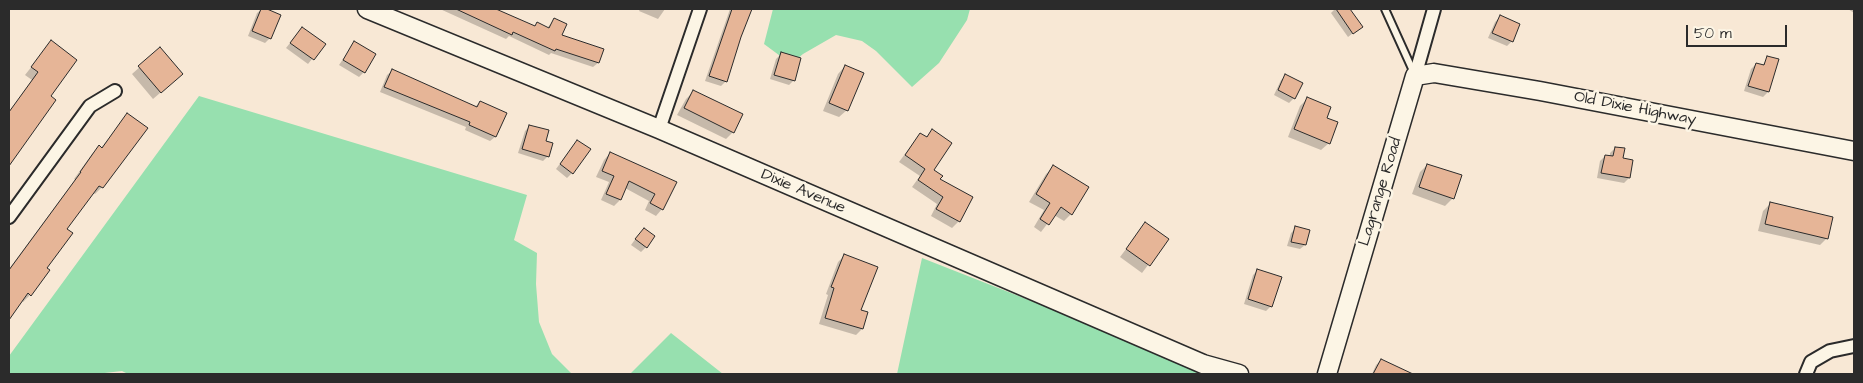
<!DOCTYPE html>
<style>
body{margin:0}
#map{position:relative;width:1863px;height:383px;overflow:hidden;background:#f8e8d5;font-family:"Architects Daughter",sans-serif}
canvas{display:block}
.frame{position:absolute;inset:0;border:10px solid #2b2b2b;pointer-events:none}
.scale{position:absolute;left:1686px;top:25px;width:101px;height:22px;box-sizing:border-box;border:2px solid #2b2b2b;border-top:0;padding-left:6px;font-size:15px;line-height:18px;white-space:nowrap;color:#2b2b2b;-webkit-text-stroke:4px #fcf5e5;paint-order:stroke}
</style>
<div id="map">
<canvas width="1863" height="383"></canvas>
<div class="frame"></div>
<div class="scale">50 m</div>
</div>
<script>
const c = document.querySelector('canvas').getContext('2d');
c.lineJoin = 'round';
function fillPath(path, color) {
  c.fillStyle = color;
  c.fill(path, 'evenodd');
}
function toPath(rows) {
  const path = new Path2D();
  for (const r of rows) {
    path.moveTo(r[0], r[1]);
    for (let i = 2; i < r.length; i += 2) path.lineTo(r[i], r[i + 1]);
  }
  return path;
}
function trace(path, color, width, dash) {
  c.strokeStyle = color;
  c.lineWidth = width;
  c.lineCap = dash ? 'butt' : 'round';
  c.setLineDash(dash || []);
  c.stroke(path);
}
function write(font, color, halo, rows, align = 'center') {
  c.font = font + ' "Architects Daughter",sans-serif';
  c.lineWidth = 5;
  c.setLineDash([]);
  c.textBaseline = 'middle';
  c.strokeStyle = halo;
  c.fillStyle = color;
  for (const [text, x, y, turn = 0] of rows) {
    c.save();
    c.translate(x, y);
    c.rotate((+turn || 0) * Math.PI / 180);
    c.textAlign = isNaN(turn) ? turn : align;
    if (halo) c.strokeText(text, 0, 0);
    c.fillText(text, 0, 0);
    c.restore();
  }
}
fillPath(toPath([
 [773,9,970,9,967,20,939,63,912,87,876,51,862,41,836,35,803,54,791,64,764,44],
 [199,96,527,195,514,240,537,253,536,284,539,322,552,354,572,374,128,374,122,371,96,374,9,374,9,356],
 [922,258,1123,337,1214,374,897,374],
 [671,333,723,374,630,374]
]), '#97e0af');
fillPath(toPath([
 [262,9,279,15,270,38,265,43,248,36,257,13],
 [440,9,493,9,534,27,547,28,554,20,560,36,598,63,593,67,551,53,549,55,509,36,506,39],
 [640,9,665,9,658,19,639,11],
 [730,9,751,9,739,37,726,81,721,86,705,81],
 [1335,9,1348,9,1361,27,1348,37,1331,13],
 [1848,9,1854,9,1854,13],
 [1500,17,1512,41,1507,46,1488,38,1495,22],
 [302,28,324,44,308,64,286,48],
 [51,42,49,96,54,100,9,164,9,112,32,80,25,75],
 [354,43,364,72,359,77,339,65],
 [160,49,174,81,153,99,132,74],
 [781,54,794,80,789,85,770,79,776,59],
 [1768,57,1778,60,1768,92,1763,97,1744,91,1751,69,1756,64,1762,66],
 [845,66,847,110,839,117,823,111,838,74],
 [392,71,475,107,480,102,506,114,495,137,490,141,465,130,466,127,380,92,387,75],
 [1286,76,1294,98,1289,103,1274,95,1281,80],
 [693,92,733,132,726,139,677,115,686,99],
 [1308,98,1325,118,1329,143,1321,150,1288,137,1300,106],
 [128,114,147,128,102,187,95,194,92,193,65,230,30,295,23,302,22,301,9,318,9,269,75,180,74,179,92,154,99,147,101,148],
 [530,126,545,142,548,156,543,161,518,153,525,131],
 [932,131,932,170,939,180,959,221,952,228,931,216,937,204,912,187,920,176,899,162,920,134,925,138],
 [577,141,572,173,567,178,556,169],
 [1615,148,1622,159,1632,161,1629,178,1624,183,1597,178,1600,161,1605,156,1610,157,1610,153],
 [610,153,675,183,662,209,656,216,645,210,649,201,625,188,620,200,614,206,601,200,609,182,596,177,604,160],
 [1427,165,1453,198,1445,206,1412,194,1420,172],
 [1054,167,1071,214,1064,221,1054,215,1041,232,1034,227,1044,210,1029,202,1046,174],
 [1770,204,1827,238,1820,245,1758,231,1763,211],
 [1145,224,1167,240,1142,273,1120,257],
 [1296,228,1305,245,1300,249,1287,246,1291,233],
 [639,234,646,247,641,252,631,245],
 [845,255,862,329,856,335,819,324,828,295,826,294,838,262],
 [1258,270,1271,306,1266,311,1244,304,1253,275],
 [1381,360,1410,374,1372,374,1376,365]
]), '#0003');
const building = toPath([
 [261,9,267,9,281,15,271,39,252,31,261,9],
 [456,9,496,9,535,26,537,22,549,28,554,18,567,24,562,35,604,49,599,63,556,49,555,51,513,32,512,35,456,9],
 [732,9,752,9,741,37,727,82,709,76,732,9],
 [1336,9,1350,9,1363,27,1353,34,1336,9],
 [1500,15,1520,24,1513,42,1492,33,1500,15],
 [302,27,326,44,314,60,290,43,302,27],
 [51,40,77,60,51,96,56,100,9,166,9,112,38,72,31,67,51,40],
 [354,41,376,54,365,73,343,60,354,41],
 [160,47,183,74,161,93,138,66,160,47],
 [781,52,801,58,795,81,774,75,781,52],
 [1767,56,1779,59,1769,92,1748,86,1756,63,1764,65,1767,56],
 [845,65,864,73,848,111,829,103,845,65],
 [392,69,477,107,480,101,507,113,496,137,469,125,470,122,384,87,392,69],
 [1285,74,1303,83,1295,99,1278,90,1285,74],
 [693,90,743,114,734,133,684,108,693,90],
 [1307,97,1331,107,1327,118,1338,122,1330,144,1294,129,1307,97],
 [127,113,148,128,103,188,99,186,67,229,73,233,47,268,50,270,31,296,28,293,9,320,9,270,81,172,80,172,99,145,102,148,127,113],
 [529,125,549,130,546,141,553,143,549,157,522,149,529,125],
 [932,129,952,143,934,170,943,176,940,179,973,197,960,222,936,209,943,197,918,180,925,169,905,155,920,133,927,137,932,129],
 [577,140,591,149,573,174,560,164,577,140],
 [1615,147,1625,148,1623,158,1633,160,1630,178,1601,173,1605,155,1613,156,1615,147],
 [610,152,677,182,663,210,650,203,655,194,629,181,621,200,606,194,614,176,602,171,610,152],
 [1427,164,1462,175,1454,199,1419,187,1427,164],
 [1053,165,1089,187,1072,215,1061,207,1049,225,1040,219,1050,203,1036,194,1053,165],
 [1770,202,1833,217,1828,239,1765,224,1770,202],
 [1145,222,1169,239,1150,266,1126,249,1145,222],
 [1295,226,1310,230,1306,245,1291,242,1295,226],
 [644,228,655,236,647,248,635,239,644,228],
 [844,254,878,267,861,310,868,312,863,329,825,318,834,288,831,287,844,254],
 [1257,269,1282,277,1272,307,1248,299,1257,269],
 [1381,359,1413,374,1373,374,1381,359]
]);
fillPath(building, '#e6b597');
trace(building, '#2b2b2b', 1);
const lane = toPath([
 [1385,9,1414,73]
]);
const street = toPath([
 [1415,76,1434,9],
 [659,129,700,9],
 [9,217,90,106,115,91],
 [1806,374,1811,362,1830,351,1854,346]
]);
const secondary = toPath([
 [367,9,659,129,1203,364,1239,374],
 [1327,374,1415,76,1434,73,1540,91,1854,151]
]);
trace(lane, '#2b2b2b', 10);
trace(street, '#2b2b2b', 16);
trace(secondary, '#2b2b2b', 21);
trace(lane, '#fcf5e5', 6);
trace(street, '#fcf5e5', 12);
trace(secondary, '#fcf5e5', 18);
write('16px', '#2b2b2b', '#fcf5e5', [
 ["Old Dixie Highway",1635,109,11],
 ["Dixie Avenue",803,192,23],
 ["Lagrange Road",1381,192,-73]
]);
</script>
